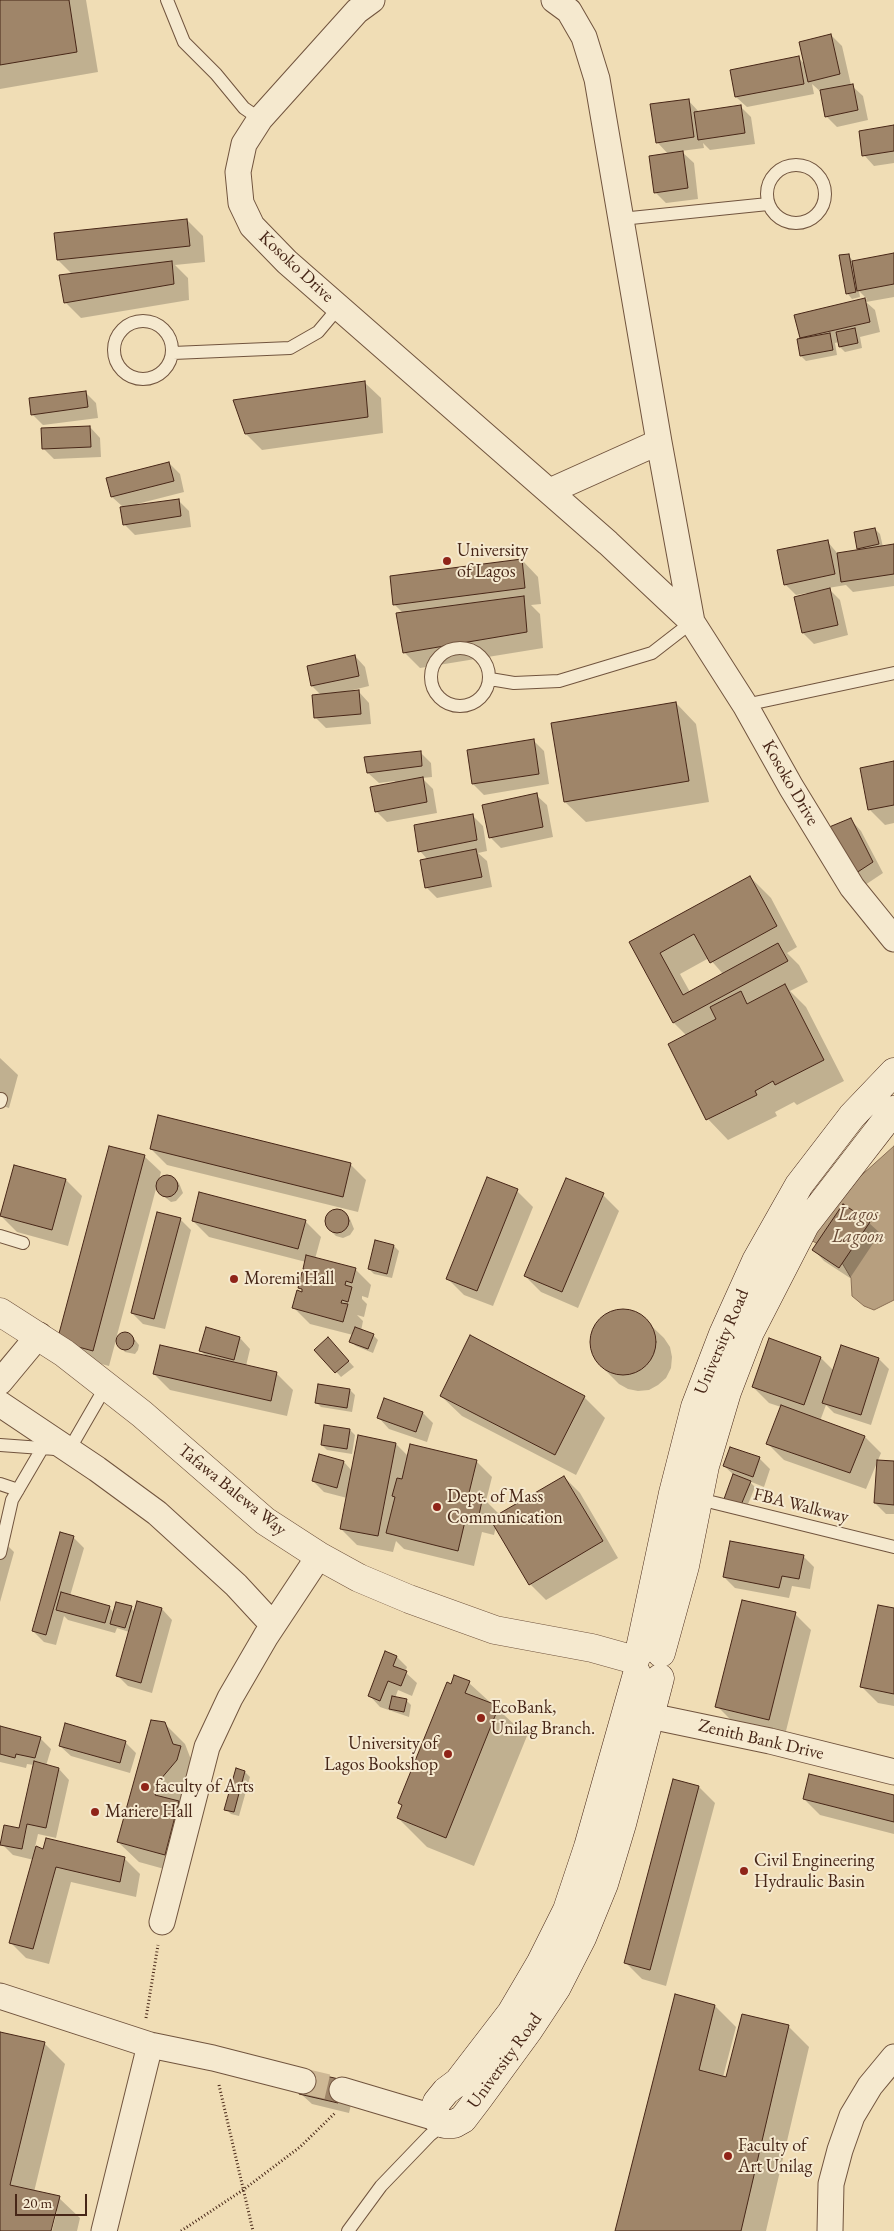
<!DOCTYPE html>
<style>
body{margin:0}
#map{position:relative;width:894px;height:2231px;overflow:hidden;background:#f0ddb5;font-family:"EB Garamond",serif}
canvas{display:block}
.scale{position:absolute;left:15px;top:2194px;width:72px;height:22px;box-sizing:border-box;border:2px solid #472617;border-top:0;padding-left:6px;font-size:15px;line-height:18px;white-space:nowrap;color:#472617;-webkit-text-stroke:4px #f5e9cf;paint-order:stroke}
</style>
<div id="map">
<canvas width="894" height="2231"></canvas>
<div class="scale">20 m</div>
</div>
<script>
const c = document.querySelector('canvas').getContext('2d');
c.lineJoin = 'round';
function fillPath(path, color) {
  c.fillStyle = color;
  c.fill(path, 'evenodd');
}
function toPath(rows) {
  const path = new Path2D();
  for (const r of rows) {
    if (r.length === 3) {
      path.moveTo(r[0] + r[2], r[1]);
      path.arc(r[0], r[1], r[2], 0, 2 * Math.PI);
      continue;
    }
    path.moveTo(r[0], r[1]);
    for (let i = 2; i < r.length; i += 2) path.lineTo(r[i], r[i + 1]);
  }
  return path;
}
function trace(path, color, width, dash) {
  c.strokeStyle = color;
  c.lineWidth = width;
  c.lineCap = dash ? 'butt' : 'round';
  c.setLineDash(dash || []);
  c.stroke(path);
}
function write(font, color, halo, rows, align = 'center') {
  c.font = font + ' "EB Garamond",serif';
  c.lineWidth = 4;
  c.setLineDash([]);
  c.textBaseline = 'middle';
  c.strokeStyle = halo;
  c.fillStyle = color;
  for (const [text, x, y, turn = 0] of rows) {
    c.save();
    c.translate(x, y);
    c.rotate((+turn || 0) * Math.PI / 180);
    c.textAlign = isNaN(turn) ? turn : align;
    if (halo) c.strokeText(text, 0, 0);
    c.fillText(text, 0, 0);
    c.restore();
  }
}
const water = toPath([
 [894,1146,894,1300,874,1310,864,1306,852,1296,851,1278,838,1256,811,1240,824,1209,894,1146]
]);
fillPath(water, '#b79f7f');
trace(water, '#8a6f55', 1);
fillPath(toPath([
 [0,0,86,0,98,72,0,89],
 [831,35,842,46,851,85,863,96,868,120,837,127,826,116,821,92,812,84,814,94,747,107,736,97,799,58,805,65],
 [688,100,699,112,740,106,751,117,755,144,710,150,703,143,704,148,681,151,694,163,698,199,666,203,656,193,669,155,657,142],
 [894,127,894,163,874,166,864,155],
 [187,220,203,236,205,262,175,265,188,278,189,300,81,318,65,302,72,274,58,260],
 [894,254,894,297,866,302,875,310,880,332,860,337,862,348,845,352,840,347,839,342,835,343,837,355,806,361,801,356,803,339,796,316,867,299,859,291,860,297,852,299,847,293,848,255,854,262],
 [364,382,381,398,383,433,262,450,246,434],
 [85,392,96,403,98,418,43,425,32,414],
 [90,427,100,438,101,457,54,459,43,448],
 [169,463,180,474,184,492,137,504,137,506,178,500,189,511,191,527,135,535,124,524,122,506,112,497],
 [875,529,880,534,883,547,894,545,894,586,853,592,846,585,828,588,840,600,848,635,814,644,803,633,795,598,808,595,807,593,796,595,785,584,827,541,838,554,861,550,858,548],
 [522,560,538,577,541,604,531,605,540,614,543,648,420,668,404,652,403,613,394,604],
 [355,656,365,667,369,686,349,691,349,693,359,692,369,703,371,724,326,728,315,717,321,695,312,686,308,667],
 [676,703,696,724,709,802,586,822,565,802],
 [533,740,544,751,549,784,484,795,473,784,468,751],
 [420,752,431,763,432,777,422,778,433,789,437,813,387,822,376,811,395,781,379,783,368,773],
 [894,762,894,823,885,825,869,809],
 [536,795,547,805,553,837,501,848,490,837],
 [472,815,483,826,487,851,478,853,487,861,492,887,437,898,426,887,428,860,420,851],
 [851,820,861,831,883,873,862,887,851,876],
 [750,877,771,898,797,947,787,953,799,965,808,982,790,991,806,1007,844,1081,797,1105,794,1102,775,1112,777,1116,728,1140,708,1119,669,1045,687,1036,674,1023,631,943],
 [709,958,723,974,690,992,680,974],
 [0,1058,18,1075,9,1108,0,1105],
 [151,1149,350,1164,366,1180,358,1212,167,1165],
 [144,1156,161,1172,158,1184,164,1176,169,1176,179,1183,183,1193,176,1201,171,1202,161,1194,157,1185,116,1339,121,1334,131,1335,139,1345,138,1350,135,1354,125,1352,116,1340,109,1366,75,1357],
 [66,1180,82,1196,68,1246,17,1232,1,1216],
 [517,1191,533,1207,493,1306,464,1295,448,1279],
 [603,1195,619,1211,578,1308,541,1292,525,1276],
 [339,1210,350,1219,354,1229,350,1235,343,1238,336,1236,330,1230,326,1220,329,1213],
 [180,1219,191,1230,165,1329,143,1324,132,1313],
 [193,1221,305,1221,321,1237,315,1259,355,1269,371,1285,368,1298,362,1296,362,1299,367,1304,364,1317,357,1315,363,1321,361,1331,373,1335,378,1340,373,1353,356,1346,350,1341,353,1335,310,1324,294,1308,303,1291,300,1288,307,1275,304,1269,306,1262,209,1237],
 [869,1223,880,1233,850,1278,824,1261,814,1250],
 [394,1246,399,1251,392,1278,374,1274,369,1269],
 [618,1310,629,1310,639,1314,664,1338,670,1347,672,1357,671,1368,666,1378,658,1385,649,1390,638,1391,628,1389,619,1384,602,1367,592,1349,591,1339,600,1320,608,1314],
 [240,1338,250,1349,246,1366,277,1374,293,1390,287,1416,170,1390,154,1374,208,1358,201,1351],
 [333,1344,354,1367,341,1377,316,1350],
 [821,1358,834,1371,879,1359,889,1369,871,1425,834,1413,826,1405,820,1421,865,1437,881,1453,866,1489,784,1460,768,1444,781,1407,769,1403,753,1387],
 [350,1390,355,1395,352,1412,321,1407,316,1402],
 [441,1396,584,1397,605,1418,576,1475,462,1416],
 [423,1413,433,1423,427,1442,389,1429,379,1418],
 [350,1430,355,1435,352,1454,327,1450,322,1445],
 [396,1444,408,1456,476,1461,492,1477,486,1501,499,1514,498,1516,564,1477,580,1493,618,1558,546,1600,530,1584,496,1526,494,1535,482,1532,474,1566,404,1549,396,1541,393,1552,357,1545,341,1529,347,1498,324,1492,313,1481,344,1462,352,1471],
 [759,1458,770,1469,764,1487,749,1481,755,1487,746,1509,730,1503,734,1475,724,1466],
 [894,1462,894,1514,886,1514,875,1503],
 [73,1537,84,1548,70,1596,109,1607,114,1613,131,1608,135,1612,138,1603,162,1609,172,1620,152,1693,128,1686,117,1675,129,1632,117,1628,115,1633,68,1620,64,1616,56,1645,44,1642,33,1631],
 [0,1538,14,1552,0,1602],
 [803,1556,814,1567,810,1589,792,1586,789,1598,735,1588,724,1577],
 [894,1609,894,1706,878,1703,862,1687],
 [795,1614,811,1630,785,1735,733,1722,717,1706],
 [397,1657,407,1667,405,1672,417,1683,412,1696,398,1690,395,1698,406,1700,411,1705,409,1717,380,1707,370,1696],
 [455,1677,469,1683,527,1736,474,1866,427,1847,398,1818,403,1806,400,1803],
 [164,1723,185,1744,190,1757,201,1768,186,1875,139,1862,118,1842],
 [0,1728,40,1738,51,1749,46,1766,59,1769,69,1780,56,1838,38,1834,35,1847,44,1850,124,1858,140,1874,136,1897,71,1882,49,1964,26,1958,10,1942,34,1860,13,1855,2,1844,20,1830,34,1765,27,1764,26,1768,0,1762],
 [125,1742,136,1753,130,1773,71,1756,60,1746],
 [237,1770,245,1772,250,1777,239,1816,231,1814,226,1809],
 [699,1787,715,1803,666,1986,642,1979,626,1963],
 [894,1796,894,1834,820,1815,804,1799],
 [715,2006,736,2027,723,2077,727,2078,788,2026,809,2047,766,2231,616,2231],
 [0,2033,44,2043,65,2064,34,2192,59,2198,80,2218,77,2231,52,2231,57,2211,55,2211,50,2231,0,2231],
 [354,2092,349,2113,312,2104,301,2094]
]), '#0003');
const building = toPath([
 [0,0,69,0,77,52,0,65,0,0],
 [831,34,840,74,808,82,799,42,831,34],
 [799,56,804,84,735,97,730,70,799,56],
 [853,84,858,110,825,117,820,90,853,84],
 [689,99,694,137,656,143,650,104,689,99],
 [741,105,745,133,698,140,694,112,741,105],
 [894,125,894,151,862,156,859,131,894,125],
 [683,151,688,188,654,193,649,156,683,151],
 [187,219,190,246,57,260,54,233,187,219],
 [894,253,894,284,857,291,852,261,894,253],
 [849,254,856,292,846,294,839,255,849,254],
 [172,261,174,284,64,303,59,275,172,261],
 [865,298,870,322,800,338,794,315,865,298],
 [855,328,858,343,839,347,836,332,855,328],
 [830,333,833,350,800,356,797,339,830,333],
 [365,381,368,417,245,434,233,400,365,381],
 [86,391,88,407,31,415,29,398,86,391],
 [90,426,91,447,42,449,41,428,90,426],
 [169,462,174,481,111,497,106,478,169,462],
 [179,499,181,516,123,525,120,507,179,499],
 [875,528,879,544,857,549,854,532,875,528],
 [828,540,835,574,784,585,777,550,828,540],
 [894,544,894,574,841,582,837,553,894,544],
 [522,559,525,588,393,605,390,576,522,559],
 [830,588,838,625,802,633,794,597,830,588],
 [524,596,527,632,403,653,396,613,524,596],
 [355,655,359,676,311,686,307,666,355,655],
 [359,690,361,714,314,718,312,695,359,690],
 [676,702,689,781,564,802,551,723,676,702],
 [534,739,539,774,472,784,467,750,534,739],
 [421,751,422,766,367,773,364,757,421,751],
 [894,761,894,805,868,810,860,768,894,761],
 [423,777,427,802,375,812,370,787,423,777],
 [537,793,543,827,489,838,482,805,537,793],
 [473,814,477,840,418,852,414,825,473,814],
 [851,818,873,862,850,877,822,830,851,818],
 [476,849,482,877,425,888,420,860,476,849],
 [750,876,777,926,710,963,694,934,660,953,683,995,778,943,788,961,673,1023,629,942,750,876],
 [785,984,824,1060,775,1085,773,1081,755,1091,757,1095,706,1120,668,1044,716,1019,710,1007,741,991,747,1004,785,984],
 [158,1115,351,1163,343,1197,150,1149,158,1115],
 [109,1146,145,1155,93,1351,57,1341,109,1146],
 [14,1165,66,1179,52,1230,0,1216,14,1165],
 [167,1186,11],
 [487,1177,518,1189,477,1291,446,1279,487,1177],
 [566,1178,604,1193,562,1292,524,1276,566,1178],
 [199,1192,306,1220,298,1249,192,1221,199,1192],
 [843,1204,870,1222,839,1268,812,1250,843,1204],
 [337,1221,12],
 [157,1212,181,1218,154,1319,131,1313,157,1212],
 [375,1240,394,1245,387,1274,368,1269,375,1240],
 [306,1255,356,1268,352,1283,346,1281,345,1285,352,1287,348,1302,342,1300,341,1303,348,1304,343,1322,292,1308,297,1290,302,1292,302,1289,298,1288,302,1272,307,1273,307,1270,303,1269,306,1255],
 [623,1342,33],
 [206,1327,240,1337,234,1360,199,1351,206,1327],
 [355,1327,374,1334,368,1349,349,1342,355,1327],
 [125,1341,9],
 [470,1335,585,1396,555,1455,440,1396,470,1335],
 [328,1337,349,1361,335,1373,314,1350,328,1337],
 [769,1338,821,1357,804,1405,752,1387,769,1338],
 [160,1345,277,1372,271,1401,153,1374,160,1345],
 [841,1345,879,1358,861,1415,822,1403,841,1345],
 [318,1384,350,1389,347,1408,315,1403,318,1384],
 [384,1398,423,1412,416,1432,377,1418,384,1398],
 [781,1405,865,1436,850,1473,766,1444,781,1405],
 [324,1425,350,1429,347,1449,321,1445,324,1425],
 [358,1435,396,1443,378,1536,340,1529,358,1435],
 [410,1444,477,1460,469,1493,483,1496,478,1520,466,1517,458,1551,386,1533,395,1497,392,1496,397,1478,402,1479,410,1444],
 [730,1447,760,1457,753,1477,723,1466,730,1447],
 [319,1454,344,1461,337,1488,312,1481,319,1454],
 [877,1460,894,1461,894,1505,874,1503,877,1460],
 [733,1474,751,1481,741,1505,724,1499,733,1474],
 [564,1476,603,1541,529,1585,490,1519,564,1476],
 [60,1532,74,1536,46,1635,32,1631,60,1532],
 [730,1541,804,1555,799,1579,782,1576,779,1588,723,1577,730,1541],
 [61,1592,110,1606,105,1623,56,1610,61,1592],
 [742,1600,796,1612,769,1720,715,1707,742,1600],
 [137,1601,162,1608,141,1683,116,1676,137,1601],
 [116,1602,132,1606,125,1628,110,1624,116,1602],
 [878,1605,894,1608,894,1694,860,1687,878,1605],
 [385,1651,397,1656,393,1666,407,1671,401,1686,388,1681,380,1701,368,1696,385,1651],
 [454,1675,470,1681,465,1693,499,1706,446,1838,397,1818,402,1805,398,1803,447,1682,451,1684,454,1675],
 [392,1696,407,1699,404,1712,389,1709,392,1696],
 [151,1720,165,1722,173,1744,181,1746,177,1760,160,1780,155,1795,179,1801,165,1855,117,1842,151,1720],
 [65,1723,126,1741,120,1763,59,1746,65,1723],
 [0,1726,41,1737,35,1758,16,1754,15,1758,0,1754,0,1726],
 [34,1761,59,1768,46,1828,27,1824,22,1849,0,1845,4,1825,19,1828,34,1761],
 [236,1768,245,1771,234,1812,224,1810,236,1768],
 [809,1774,894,1795,894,1822,803,1799,809,1774],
 [673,1779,699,1786,650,1970,624,1963,673,1779],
 [46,1838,125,1857,120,1882,56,1867,33,1949,9,1943,36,1846,43,1849,46,1838],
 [675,1994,715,2005,699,2070,726,2077,742,2014,789,2025,741,2231,615,2231,675,1994],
 [0,2032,45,2042,10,2185,60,2196,51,2231,0,2231,0,2032],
 [304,2071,343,2080,338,2103,299,2094,304,2071]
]);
fillPath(building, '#9f8569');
trace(building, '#472617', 1);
trace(toPath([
 [303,2081,342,2090]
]), '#ceb895', 25, [25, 12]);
const service = toPath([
 [167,0,184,42,216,74,244,108,260,119],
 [796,194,29],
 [621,219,768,204],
 [143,350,29],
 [173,353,290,348,318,332,339,307],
 [460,677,29],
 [490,679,514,683,559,681,652,653,692,622],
 [745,705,894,673],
 [0,1102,1,1099],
 [0,1236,23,1243],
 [0,1445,69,1450,106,1386],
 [0,1484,18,1490],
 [695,1498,894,1547],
 [0,1553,12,1500,43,1447],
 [348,2231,381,2186,430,2135,444,2124]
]);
const minor = toPath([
 [372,0,357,11,260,119,244,144,238,172,241,203,252,226,287,262,608,543,692,622,745,705,791,787,852,887,894,939],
 [554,0,569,11,584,37,597,79,659,442,692,622],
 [550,491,659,442],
 [0,1382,39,1335],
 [0,1404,97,1469,157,1513,236,1585,273,1625],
 [631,1712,770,1741,894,1772],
 [162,1922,207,1747,230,1698,266,1636,319,1556],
 [0,1996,150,2045,213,2058,303,2081],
 [342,2090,436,2118],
 [104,2231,150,2045],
 [830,2231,831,2184,840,2150,852,2116,870,2086,894,2057]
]);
const tertiary = toPath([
 [0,1312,64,1353,142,1414,265,1521,319,1556,359,1578,409,1599,495,1630,592,1648,635,1660]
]);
const secondary = toPath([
 [639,1653,673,1493,695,1407,723,1334,756,1261,799,1185,852,1116,894,1072],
 [661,1653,685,1566,705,1466,727,1392,750,1332,805,1225,894,1110],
 [637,1674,588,1847,567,1910,541,1962,511,2013,458,2082,446,2091,437,2102,434,2110,436,2118,444,2124,454,2124,463,2119,479,2098,528,2031,557,1987,582,1938,604,1884,622,1824,660,1678]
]);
trace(service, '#71543e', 14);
trace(minor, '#71543e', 27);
trace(tertiary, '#71543e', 29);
trace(secondary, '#472617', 29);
trace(toPath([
 [146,2018,158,1945],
 [219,2085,253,2231],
 [181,2231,243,2190,300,2147,335,2113]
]), '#472617', 3, [1, 2.5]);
trace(service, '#f5e9cf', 12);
trace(minor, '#f5e9cf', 25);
trace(tertiary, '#f5e9cf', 28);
trace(secondary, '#f5e9cf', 28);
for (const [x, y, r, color] of [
 [447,561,5,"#8f2418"],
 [234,1279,5,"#8f2418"],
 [437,1507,5,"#8f2418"],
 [481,1718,5,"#8f2418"],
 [448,1754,5,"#8f2418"],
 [145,1787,5,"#8f2418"],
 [95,1812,5,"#8f2418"],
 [744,1871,5,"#8f2418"],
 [728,2156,5,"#8f2418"]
]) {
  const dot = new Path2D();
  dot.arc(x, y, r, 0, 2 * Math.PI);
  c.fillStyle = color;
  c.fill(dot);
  trace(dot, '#f5e9cf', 2);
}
write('18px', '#472617', '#f5e9cf', [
 ["Kosoko Drive",296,267,43],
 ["Kosoko Drive",790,783,60],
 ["University Road",722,1342,-67],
 ["Tafawa Balewa Way",232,1490,39],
 ["FBA Walkway",801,1506,14],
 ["Zenith Bank Drive",761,1740,13],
 ["University Road",505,2061,-54]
]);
write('18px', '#472617', '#f5e9cf', [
 ["University",457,551],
 ["of Lagos",457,572],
 ["Moremi Hall",244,1279],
 ["Dept. of Mass",447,1497],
 ["Communication",447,1518],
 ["EcoBank,",491,1708],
 ["Unilag Branch.",491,1729],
 ["University of",438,1744,"right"],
 ["Lagos Bookshop",438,1765,"right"],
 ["faculty of Arts",155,1787],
 ["Mariere Hall",105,1812],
 ["Civil Engineering",754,1861],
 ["Hydraulic Basin",754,1882],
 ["Faculty of",738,2146],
 ["Art Unilag",738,2167]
], 'left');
write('italic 19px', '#694a36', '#f5e9cf', [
 ["Lagos",858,1215],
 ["Lagoon",858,1237]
]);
</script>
